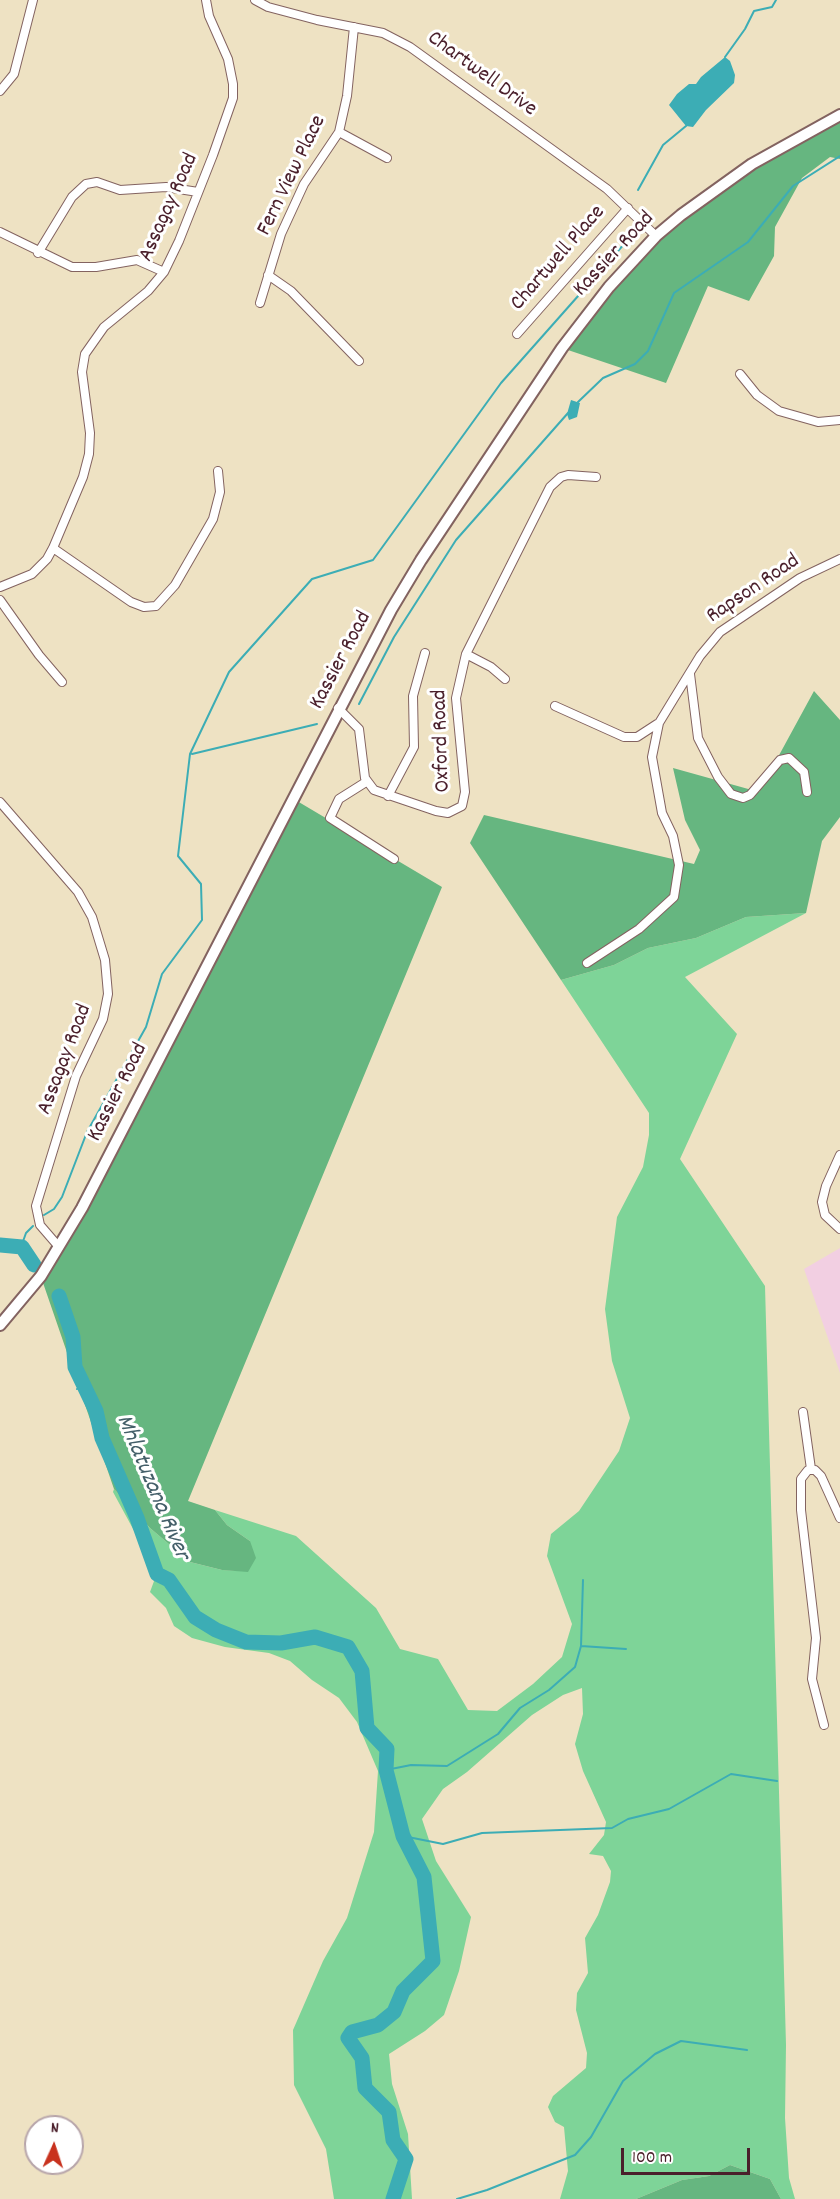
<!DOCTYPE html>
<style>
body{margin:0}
#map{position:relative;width:840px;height:2199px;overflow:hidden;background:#eee2c3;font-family:Dekko,sans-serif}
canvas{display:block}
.north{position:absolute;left:24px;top:2115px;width:60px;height:60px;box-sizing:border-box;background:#fff;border:2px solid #b7a5aa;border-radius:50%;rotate:3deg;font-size:16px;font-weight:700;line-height:24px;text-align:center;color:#4a1f2b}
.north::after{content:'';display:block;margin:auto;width:21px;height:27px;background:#c8321e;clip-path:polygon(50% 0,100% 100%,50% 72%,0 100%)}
.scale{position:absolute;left:621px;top:2148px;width:129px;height:27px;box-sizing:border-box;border:3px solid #4a1f2b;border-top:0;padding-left:8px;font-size:18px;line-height:21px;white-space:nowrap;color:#4a1f2b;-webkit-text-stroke:4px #fff;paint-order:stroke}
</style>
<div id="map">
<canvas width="840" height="2199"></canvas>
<div class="north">N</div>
<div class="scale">100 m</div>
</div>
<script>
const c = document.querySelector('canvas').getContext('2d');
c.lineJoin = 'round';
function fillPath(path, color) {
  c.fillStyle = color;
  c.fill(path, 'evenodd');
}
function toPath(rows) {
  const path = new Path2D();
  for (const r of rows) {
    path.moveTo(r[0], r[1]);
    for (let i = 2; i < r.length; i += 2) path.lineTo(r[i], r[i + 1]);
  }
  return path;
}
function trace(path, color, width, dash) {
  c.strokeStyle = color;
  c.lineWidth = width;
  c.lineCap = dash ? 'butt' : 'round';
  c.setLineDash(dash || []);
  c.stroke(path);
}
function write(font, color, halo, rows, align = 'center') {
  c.font = font + ' Dekko,sans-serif';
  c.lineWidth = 6;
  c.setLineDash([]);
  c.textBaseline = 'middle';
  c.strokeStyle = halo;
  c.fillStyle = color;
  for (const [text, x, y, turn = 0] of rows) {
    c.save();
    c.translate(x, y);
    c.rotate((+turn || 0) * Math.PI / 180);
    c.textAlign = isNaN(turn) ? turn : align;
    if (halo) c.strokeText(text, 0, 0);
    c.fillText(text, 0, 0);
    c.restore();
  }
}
fillPath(toPath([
 [840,1248,840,1373,804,1269]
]), '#f2cfe2');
fillPath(toPath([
 [806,913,685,977,737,1034,680,1159,765,1286,786,2045,785,2118,789,2178,795,2199,781,2199,770,2179,730,2165,709,2176,682,2180,636,2199,560,2199,568,2171,564,2127,555,2122,548,2107,553,2096,586,2068,587,2053,576,2010,577,1993,588,1973,585,1938,598,1915,610,1882,611,1871,603,1856,589,1854,604,1835,606,1822,583,1771,575,1744,583,1714,582,1688,563,1695,532,1715,467,1772,443,1789,422,1819,436,1861,471,1917,459,1971,444,2015,425,2031,389,2054,392,2084,408,2134,412,2199,334,2199,326,2149,294,2085,293,2030,323,1961,347,1918,374,1832,378,1771,357,1722,339,1698,312,1680,290,1661,269,1653,225,1647,192,1638,174,1626,166,1608,150,1592,157,1573,113,1492,114,1489,150,1528,190,1562,222,1570,248,1571,250,1541,227,1525,215,1510,296,1536,376,1608,400,1649,438,1659,468,1710,497,1711,533,1684,562,1657,572,1624,547,1556,551,1534,579,1511,619,1451,630,1418,612,1361,605,1309,617,1217,643,1167,649,1135,649,1113,561,980,614,965,648,948,696,938,746,917]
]), '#7ed498');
fillPath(toPath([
 [840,115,840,159,830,157,802,178,775,227,774,256,749,301,708,286,666,383,562,348,631,262,723,183],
 [814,691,840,720,840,817,822,841,806,913,746,917,696,938,648,948,614,965,561,980,470,843,484,815,694,864,700,850,685,820,673,768,759,792],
 [292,798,442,887,188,1501,215,1510,227,1525,250,1541,256,1558,248,1572,222,1570,190,1562,150,1528,114,1489,41,1277],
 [730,2165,770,2179,781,2199,636,2199,682,2180,709,2176]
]), '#66b680');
fillPath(toPath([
 [725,57,730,61,735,75,734,83,706,110,693,127,686,126,669,105,677,94,689,84,696,84,701,77],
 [571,400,580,403,577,417,569,420,567,414]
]), '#3cadb5');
trace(toPath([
 [725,57,745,29,754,11,772,7,776,0],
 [638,190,663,145,686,126],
 [578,402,603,378,635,364,648,351,674,293,748,242,793,186,840,156],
 [359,704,394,637,456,540,568,413],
 [192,754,317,724],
 [44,1215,54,1209,62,1197,87,1132,146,1027,162,974,202,920,201,884,178,856,190,754,229,672,312,579,373,560,501,383,633,234],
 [21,1247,26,1233,33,1226],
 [77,1389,84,1385],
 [581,1646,626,1649],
 [386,1770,411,1765,447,1766,498,1734,520,1708,549,1690,575,1667,581,1646,583,1580],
 [403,1836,443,1844,482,1833,612,1828,628,1819,669,1809,731,1774,777,1781],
 [457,2199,487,2190,575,2155,591,2137,623,2081,655,2054,681,2041,747,2050]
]), '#3cadb5', 2);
trace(toPath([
 [0,1245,22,1247,34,1265],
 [59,1296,73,1337,75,1367,96,1411,102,1438,137,1518,157,1574,169,1580,195,1617,216,1630,246,1642,281,1643,315,1637,348,1647,362,1671,367,1728,387,1749,386,1770,403,1836,424,1877,433,1961,403,1991,394,2012,378,2025,352,2032,348,2038,362,2058,365,2088,389,2112,393,2140,406,2159,393,2199]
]), '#3cadb5', 15);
const street = toPath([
 [255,0,268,7,317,20,383,33,410,47,607,189,656,236],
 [0,91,14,74,33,0],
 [339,132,387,158],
 [0,232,72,267,96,267,137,260,164,272],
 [38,253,72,197,86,184,97,182,120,190,166,187,198,192],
 [268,275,291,291,359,361],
 [260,303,281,234,304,184,339,132,347,96,354,27],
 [517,334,628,208],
 [740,374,757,395,779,411,818,422,840,420],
 [53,548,131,602,144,607,156,606,175,585,213,519,220,492,218,471],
 [0,587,32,574,47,559,53,548,83,477,89,454,90,433,82,372,85,354,104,327,148,291,164,272,179,241,213,155,233,98,233,84,228,59,209,16,206,0],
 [0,600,39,655,62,682],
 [466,654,491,667,505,679],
 [690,674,698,738,718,777,731,794,743,798,750,795,780,760,789,758,804,772,807,792],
 [555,706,624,737,637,737,657,724],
 [338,708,359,729,365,778,374,790,436,811,448,813,462,806,465,792,456,698,466,654,550,487,561,477,568,475,596,477],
 [366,782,339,799,330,818,394,859],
 [388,796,414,747,413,696,425,653],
 [0,802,78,892,92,917,105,960,108,994,103,1019,76,1076,36,1206,40,1225,59,1247],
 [587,963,639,929,674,897,679,865,673,836,662,813,652,757,659,723,673,700,700,656,720,632,800,578,840,559],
 [840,1155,826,1186,822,1202,825,1215,840,1229],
 [803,1412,811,1469],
 [824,1725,812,1679,816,1638,801,1510,801,1479,808,1470,815,1470,821,1476,840,1518]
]);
const secondary = toPath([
 [0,1325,41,1276,82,1208,391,610,421,560,562,348,609,287,656,236,681,215,752,164,840,115]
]);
trace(street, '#836360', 10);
trace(secondary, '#836360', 14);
trace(street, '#fff', 8);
trace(secondary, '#fff', 10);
write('22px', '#4a1f2b', '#fff', [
 ["Chartwell Drive",481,75,36],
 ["Fern View Place",293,176,-64],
 ["Assagay Road",170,208,-66],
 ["Kassier Road",615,255,-47],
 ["Chartwell Place",559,259,-49],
 ["Rapson Road",754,590,-34],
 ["Kassier Road",342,661,-62],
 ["Oxford Road",443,741,-92],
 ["Assagay Road",66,1060,-69],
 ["Kassier Road",119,1093,-63]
]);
write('italic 24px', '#445f69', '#fff', [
 ["Mhlatuzana River",151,1488,67]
]);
</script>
